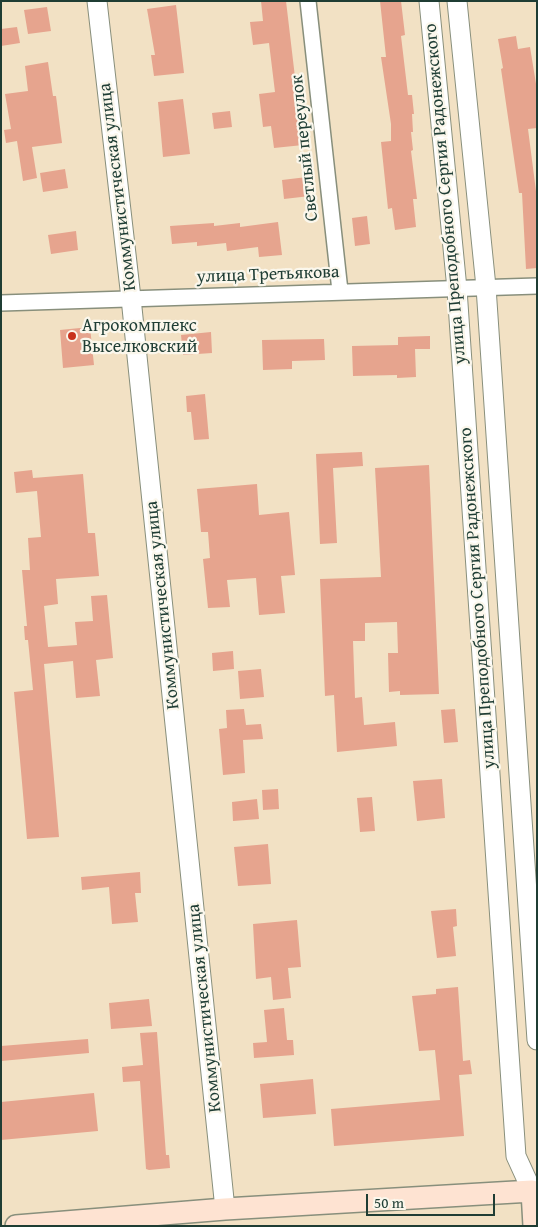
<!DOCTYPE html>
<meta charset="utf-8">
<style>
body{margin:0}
#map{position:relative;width:538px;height:1227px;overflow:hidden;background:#f2e1c4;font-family:"Gentium Book Plus",serif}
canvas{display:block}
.frame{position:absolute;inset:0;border:2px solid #1f3d34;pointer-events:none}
.scale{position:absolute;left:366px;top:1194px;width:129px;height:22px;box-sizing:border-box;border:2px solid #1f3d34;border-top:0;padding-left:6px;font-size:15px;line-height:18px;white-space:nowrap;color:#1f3d34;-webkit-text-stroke:4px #fbf7ec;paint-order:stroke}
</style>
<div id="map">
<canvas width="538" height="1227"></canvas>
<div class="frame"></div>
<div class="scale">50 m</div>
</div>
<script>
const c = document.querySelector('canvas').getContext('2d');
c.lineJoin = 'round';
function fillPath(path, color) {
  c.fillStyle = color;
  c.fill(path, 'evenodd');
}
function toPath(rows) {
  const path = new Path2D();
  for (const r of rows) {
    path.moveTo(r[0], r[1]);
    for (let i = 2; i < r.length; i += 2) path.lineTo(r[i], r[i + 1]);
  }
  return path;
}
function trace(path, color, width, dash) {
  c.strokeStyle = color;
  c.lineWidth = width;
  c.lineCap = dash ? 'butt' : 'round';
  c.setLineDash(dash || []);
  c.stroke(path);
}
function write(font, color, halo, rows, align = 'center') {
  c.font = font + ' "Gentium Book Plus",serif';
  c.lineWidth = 4.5;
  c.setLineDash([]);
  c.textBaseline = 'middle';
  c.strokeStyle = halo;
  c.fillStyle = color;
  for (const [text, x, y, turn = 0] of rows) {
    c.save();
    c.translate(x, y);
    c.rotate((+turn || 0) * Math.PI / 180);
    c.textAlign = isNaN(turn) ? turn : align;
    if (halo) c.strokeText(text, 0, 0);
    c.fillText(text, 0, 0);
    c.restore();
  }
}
fillPath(toPath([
 [261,1,286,1,303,145,274,148,271,126,263,127,259,94,275,92,269,43,253,45,250,22,263,21],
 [380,1,401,1,405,35,401,36,408,95,412,95,414,114,412,114,413,132,411,132,413,150,411,151,417,199,413,199,416,227,395,230,392,208,388,209,381,142,391,141,391,124,381,57,386,57],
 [176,5,184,73,154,76,151,55,155,55,147,9],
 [47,7,51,31,28,34,24,10],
 [17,27,20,43,1,46,1,29],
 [516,36,518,49,530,47,537,90,537,128,528,129,537,199,537,268,526,269,522,193,519,193,501,69,503,68,498,39],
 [48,62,53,96,56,96,62,143,32,147,37,178,23,181,17,141,6,143,4,130,11,129,5,94,28,91,25,66],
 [183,99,190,154,163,157,158,102],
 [230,111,232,127,214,129,212,113],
 [65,169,68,188,43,192,40,173],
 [307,177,310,196,284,199,282,180],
 [367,216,370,244,355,246,352,218],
 [278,222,282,255,259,257,258,247,227,251,226,243,197,246,197,242,172,244,170,226,214,223,214,226,240,223,240,227],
 [76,231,78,250,51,254,48,235],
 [90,327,94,365,63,368,60,330],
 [211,332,212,353,183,355,181,335],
 [430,336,430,349,415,349,416,377,397,378,397,375,353,376,352,346,398,345,398,337],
 [324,339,325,360,292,361,292,369,263,370,262,340],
 [205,394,209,439,194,440,191,412,187,412,186,396],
 [362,452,363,466,333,468,337,543,320,544,316,454],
 [429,465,439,694,400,695,400,691,389,692,388,653,398,653,397,622,365,623,365,641,353,641,355,698,362,697,364,725,395,722,397,746,337,752,334,695,325,696,320,579,381,577,375,468],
 [32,470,33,478,83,474,88,533,95,533,99,576,56,579,58,604,44,606,48,647,77,645,75,622,93,621,91,596,107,595,113,658,96,660,100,696,76,698,73,661,44,664,59,837,27,839,14,692,33,690,28,640,25,640,24,626,27,626,22,570,30,570,28,538,41,537,37,491,16,493,14,472],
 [257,484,259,515,289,512,295,575,281,576,285,613,259,615,256,578,227,580,230,607,208,608,203,559,210,558,208,532,201,532,197,489],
 [233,651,234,669,213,671,212,653],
 [261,669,264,697,240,699,238,671],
 [244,709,246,725,261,724,263,739,243,740,245,773,223,775,219,729,227,728,226,710],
 [455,709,458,742,444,743,441,710],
 [442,779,445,818,417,821,413,781],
 [278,789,279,809,263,810,262,790],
 [372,797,375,831,360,832,357,798],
 [257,799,259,819,233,821,232,802],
 [268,844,271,884,238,886,234,847],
 [140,872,141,893,135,893,138,922,112,924,109,887,82,890,81,877],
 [456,909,457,926,453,927,456,956,437,958,431,911],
 [297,920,301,967,288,968,291,998,273,1000,271,977,256,979,253,924],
 [458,987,463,1061,470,1060,472,1074,459,1075,464,1136,334,1146,331,1109,440,1100,435,1050,419,1051,412,996,436,994,436,989],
 [149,999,152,1026,111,1029,109,1003],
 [284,1008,287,1040,293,1040,294,1055,254,1058,253,1043,267,1042,264,1010],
 [157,1032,166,1155,169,1155,170,1168,149,1170,146,1169,140,1081,123,1082,122,1067,143,1065,140,1033],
 [88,1039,89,1053,1,1061,1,1046],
 [313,1079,316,1114,263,1118,260,1084],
 [94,1093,98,1131,1,1140,1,1102]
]), '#e6a48e');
const minor = toPath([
 [308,1,340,291],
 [1,303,537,286]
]);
const tertiary = toPath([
 [97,1,131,298,225,1209],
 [429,1,457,289,516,1156,532,1191],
 [457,1,486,287,537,1040]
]);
const secondary = toPath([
 [16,1226,225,1209,532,1191,534,1226]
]);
trace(minor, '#888f7c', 18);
trace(tertiary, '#888f7c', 21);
trace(secondary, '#888f7c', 24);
trace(minor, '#fff', 15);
trace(tertiary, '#fff', 19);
trace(secondary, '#fee3d2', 21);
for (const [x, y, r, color] of [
 [72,336,5,"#c8321e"]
]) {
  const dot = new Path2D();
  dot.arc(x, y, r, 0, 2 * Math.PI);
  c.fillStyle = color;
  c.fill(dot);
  trace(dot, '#fbf7ec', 2);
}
write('18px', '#1f3d34', '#fbf7ec', [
 ["Светлый переулок",305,148,-96],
 ["Коммунистическая улица",118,187,-97],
 ["улица Преподобного Сергия Радонежского",446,194,-95],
 ["улица Третьякова",268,275,-2],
 ["улица Преподобного Сергия Радонежского",478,598,-94],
 ["Коммунистическая улица",163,605,-96],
 ["Коммунистическая улица",205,1008,-96]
]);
write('18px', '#1f3d34', '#fbf7ec', [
 ["Агрокомплекс",82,326],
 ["Выселковский",82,347]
], 'left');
</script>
